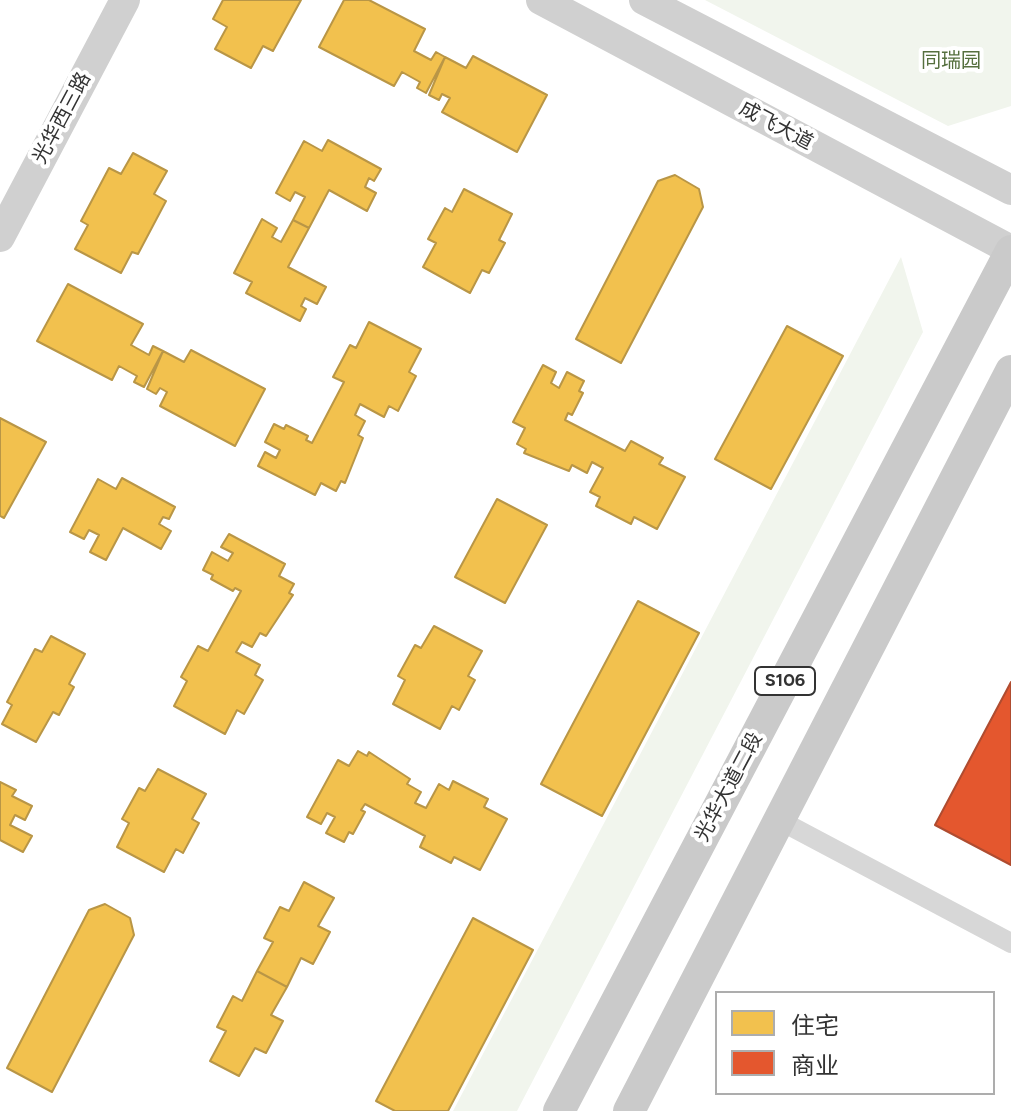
<!DOCTYPE html>
<meta charset="utf-8">
<style>
body{margin:0}
#map{position:relative;width:1011px;height:1111px;overflow:hidden;background:#fff;font-family:Figtree,"Noto Sans SC",sans-serif}
canvas{display:block}
.legend{position:absolute;left:715px;top:991px;width:280px;height:104px;box-sizing:border-box;background:#fff;border:2px solid #adadad;margin:0;padding:10px 14px;list-style:none;font-size:24px;color:#333}
.legend li{display:flex;align-items:center;gap:16px;height:40px}
.legend b{width:40px;border:2px solid #adadad}
</style>
<div id="map">
<canvas width="1011" height="1111"></canvas>
<ul class="legend">
<li><b style="height:22px;background:#f2c14e"></b>住宅</li>
<li><b style="height:22px;background:#e4572e"></b>商业</li>
</ul>
</div>
<script>
const c = document.querySelector('canvas').getContext('2d');
c.lineJoin = 'round';
function fillPath(path, color) {
  c.fillStyle = color;
  c.fill(path, 'evenodd');
}
function toPath(rows) {
  const path = new Path2D();
  for (const r of rows) {
    path.moveTo(r[0], r[1]);
    for (let i = 2; i < r.length; i += 2) path.lineTo(r[i], r[i + 1]);
  }
  return path;
}
function trace(path, color, width, dash) {
  c.strokeStyle = color;
  c.lineWidth = width;
  c.lineCap = dash ? 'butt' : 'round';
  c.setLineDash(dash || []);
  c.stroke(path);
}
function write(font, color, halo, rows, align = 'center') {
  c.font = font + ' Figtree,"Noto Sans SC",sans-serif';
  c.lineWidth = 8;
  c.setLineDash([]);
  c.textBaseline = 'middle';
  c.strokeStyle = halo;
  c.fillStyle = color;
  for (const [text, x, y, turn = 0] of rows) {
    c.save();
    c.translate(x, y);
    c.rotate((+turn || 0) * Math.PI / 180);
    c.textAlign = isNaN(turn) ? turn : align;
    if (halo) c.strokeText(text, 0, 0);
    c.fillText(text, 0, 0);
    c.restore();
  }
}
fillPath(toPath([
 [705,0,1011,0,1011,106,948,126],
 [901,257,923,332,517,1111,453,1111]
]), '#f1f5ed');
const homes = toPath([
 [223,0,301,0,273,51,263,46,251,68,215,49,227,27,213,19,223,0],
 [344,0,369,0,425,29,414,51,431,60,436,52,445,57,426,93,417,88,420,82,402,72,394,86,319,47,344,0],
 [473,56,547,95,517,152,442,112,450,98,442,94,439,100,429,95,445,57,466,68,473,56],
 [328,140,381,169,374,181,369,178,365,187,376,193,367,211,329,190,309,228,293,220,305,197,295,192,290,201,276,193,304,141,322,151,328,140],
 [133,153,167,171,154,194,166,201,138,254,132,252,121,273,75,249,88,225,81,221,109,168,121,174,133,153],
 [675,175,699,189,703,207,621,363,576,339,658,181,675,175],
 [464,189,512,214,499,240,505,243,489,273,482,270,470,293,423,267,436,243,428,239,445,208,452,212,464,189],
 [262,219,277,228,272,237,281,242,293,220,309,228,288,267,326,287,317,304,305,298,301,306,306,309,300,321,246,293,252,282,234,273,262,219],
 [68,284,143,324,131,345,149,355,153,346,163,351,144,387,134,382,137,376,119,366,112,380,37,341,68,284],
 [369,322,421,349,409,372,416,376,398,411,389,406,384,417,360,404,355,415,365,421,358,435,363,438,345,483,341,481,336,491,321,483,315,495,258,466,265,452,276,458,280,450,265,442,274,424,284,429,286,425,308,436,306,440,312,443,344,382,333,377,350,345,356,348,369,322],
 [787,326,843,356,771,489,715,459,787,326],
 [191,350,265,389,235,446,160,406,167,392,160,388,156,394,147,389,163,351,184,362,191,350],
 [543,365,556,372,551,383,559,388,567,372,584,381,579,391,583,393,572,415,568,413,565,420,625,451,631,441,663,458,659,464,685,477,657,529,634,517,631,524,596,506,600,497,590,492,603,468,592,462,587,473,572,465,569,471,524,453,526,449,517,444,525,428,513,422,543,365],
 [0,418,46,442,4,518,0,516,0,418],
 [122,478,175,507,169,519,163,517,159,524,171,531,161,549,123,528,106,560,90,552,99,535,89,530,84,539,70,532,98,479,116,489,122,478],
 [497,499,547,525,505,603,455,577,497,499],
 [229,534,285,564,279,576,294,584,289,593,293,595,266,636,260,633,252,647,242,642,236,652,260,665,255,675,263,680,244,714,237,710,225,734,174,706,187,681,181,677,198,646,208,651,241,591,235,588,233,591,211,579,213,575,203,570,212,552,228,561,233,553,221,547,229,534],
 [638,601,699,633,602,816,541,784,638,601],
 [434,626,482,651,468,676,475,680,459,710,452,706,440,729,393,704,405,680,398,676,415,645,421,648,434,626],
 [51,636,85,654,69,684,74,687,59,715,53,712,36,742,2,724,12,705,7,702,35,649,42,652,51,636],
 [358,751,367,756,369,752,410,779,407,784,421,792,415,803,426,808,439,784,449,790,453,781,488,799,484,807,507,819,480,870,454,857,451,863,420,847,425,836,365,804,361,810,365,812,353,834,349,832,344,842,326,833,335,817,327,813,321,824,307,817,338,760,349,766,358,751],
 [158,769,206,794,192,819,199,823,183,853,176,849,164,872,117,847,129,823,122,819,139,788,145,791,158,769],
 [0,782,16,790,12,796,32,806,25,820,15,815,10,825,32,836,23,852,0,840,0,782],
 [304,882,334,898,318,926,330,932,313,964,301,958,287,987,257,971,273,942,264,938,280,907,289,911,304,882],
 [105,904,130,918,134,935,52,1092,7,1068,89,910,105,904],
 [473,918,533,950,448,1111,395,1111,376,1101,473,918],
 [257,971,287,987,271,1015,283,1021,266,1053,255,1048,239,1076,210,1061,226,1031,217,1027,233,996,242,1001,257,971]
]);
fillPath(homes, '#f2c14e');
trace(homes, '#b99646', 2);
const shops = toPath([
 [1011,682,1011,865,935,825,1011,682]
]);
fillPath(shops, '#e4572e');
trace(shops, '#af4c30', 2);
trace(toPath([
 [779,820,1011,943]
]), '#d7d7d7', 20);
trace(toPath([
 [541,0,1011,250],
 [644,0,1011,190],
 [0,237,125,0]
]), '#d0d0d0', 30);
trace(toPath([
 [559,1111,1011,251],
 [629,1111,1011,371]
]), '#cacaca', 32);
for (const [x, y, w] of [
 [785,681,60]
]) {
  const box = new Path2D();
  box.roundRect(x - w / 2, y - 14, w, 28, 6);
  c.fillStyle = '#fff';
  c.fill(box);
  trace(box, '#333', 2);
}
write('bold 18px', '#333', null, [
 ["S106",785,681]
]);
write('20px', '#56703f', '#fff', [
 ["同瑞园",951,61]
]);
write('20px', '#333', '#fff', [
 ["光华西三路",62,118,-62],
 ["成飞大道",776,126,28],
 ["光华大道二段",729,787,-62]
]);
</script>
